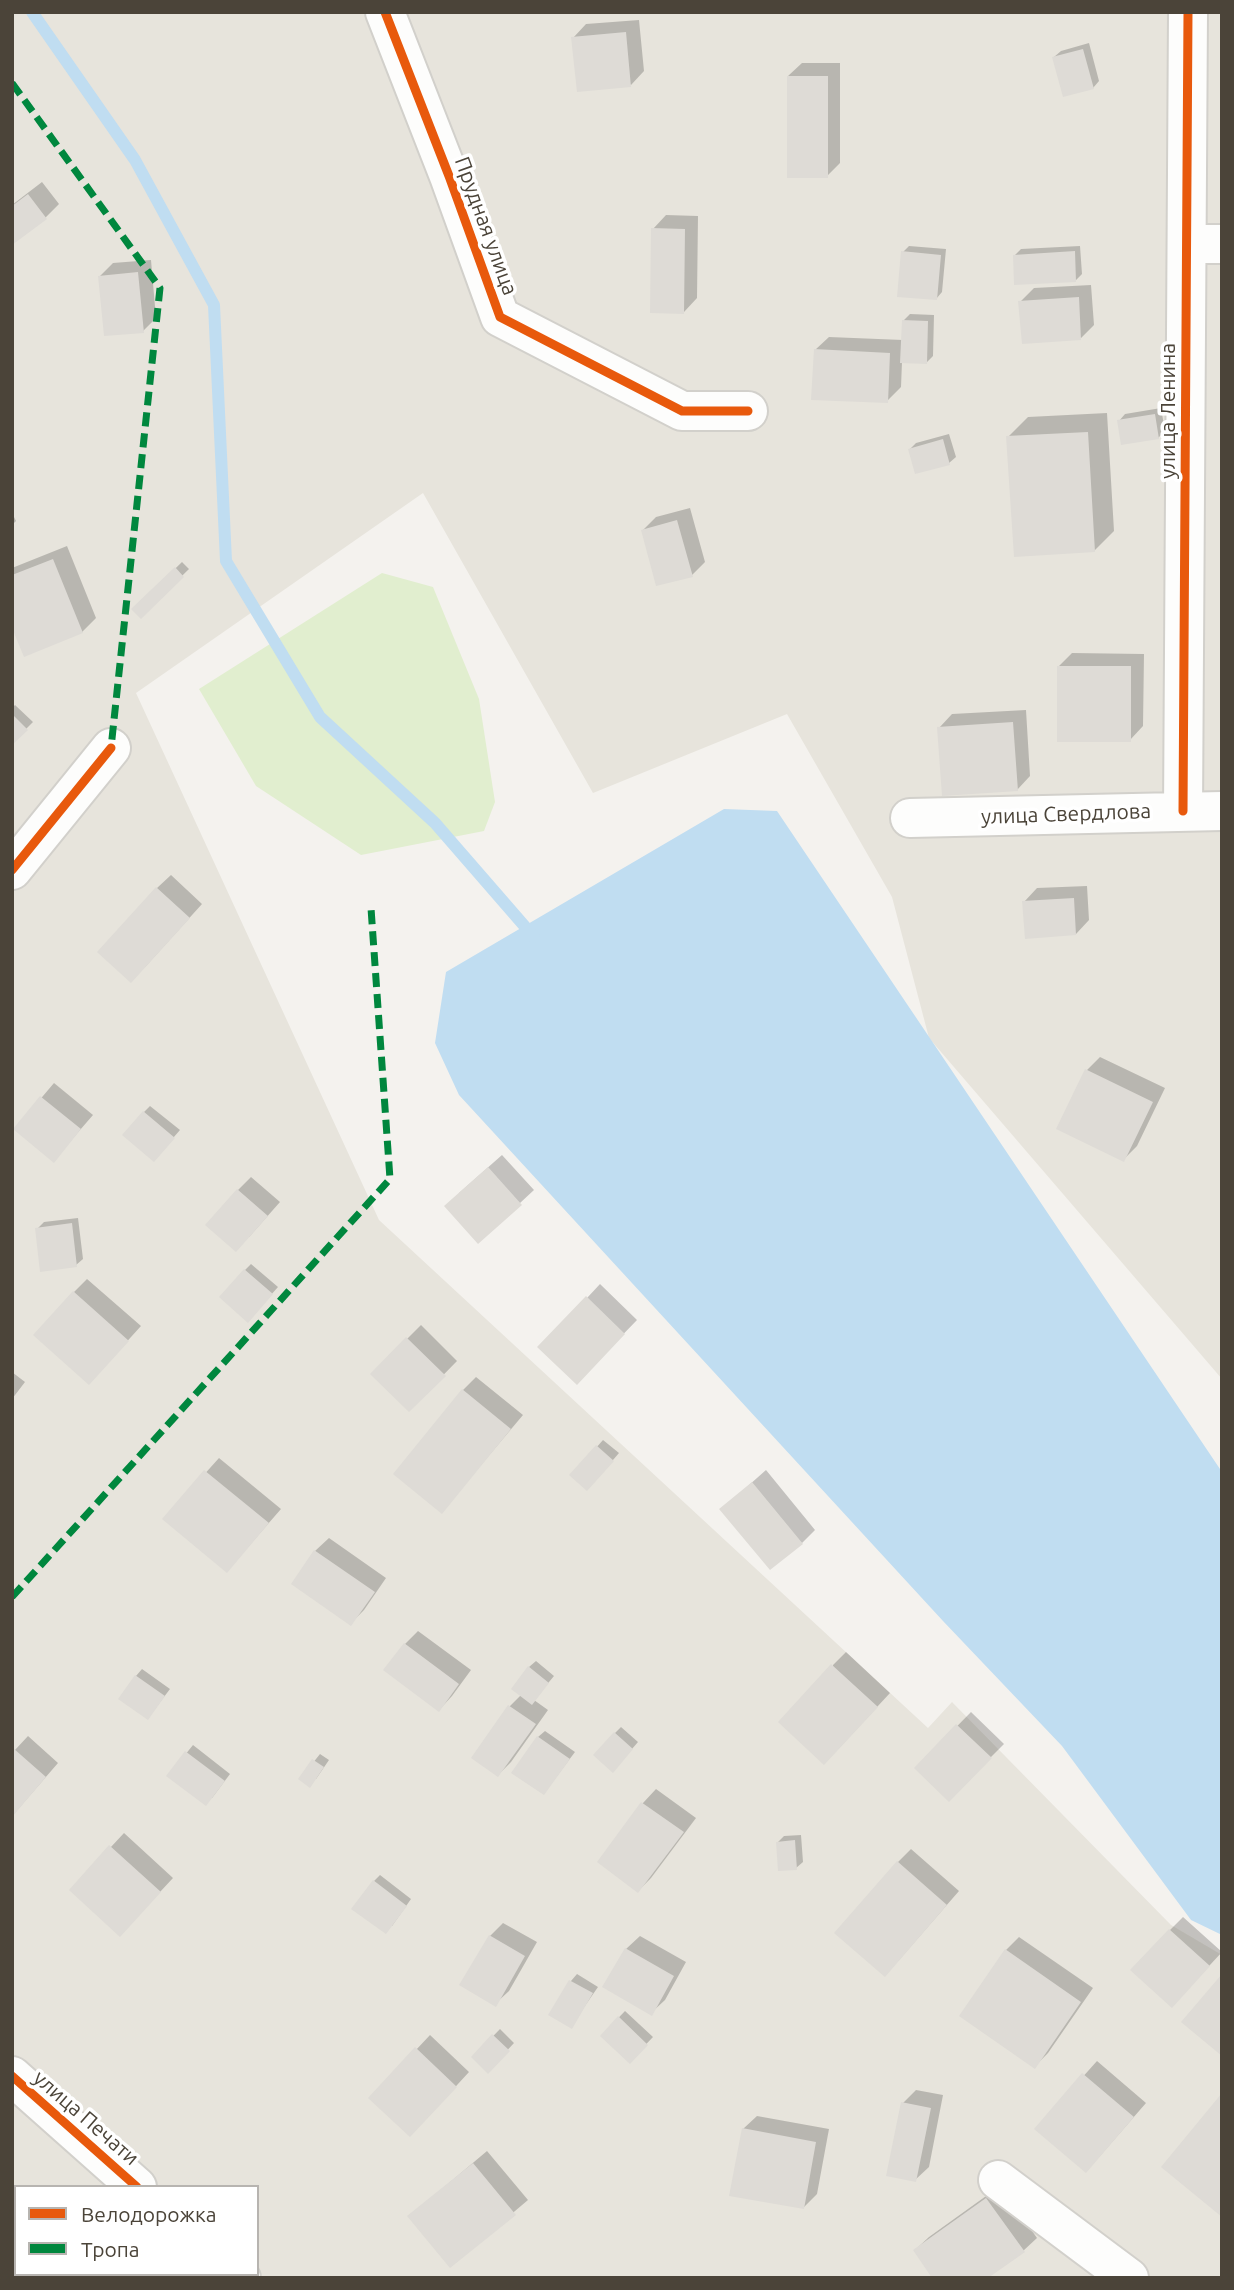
<!DOCTYPE html>
<meta charset="utf-8">
<style>
body{margin:0}
#map{position:relative;width:1234px;height:2290px;overflow:hidden;background:#f4f2ee;font-family:Ubuntu,sans-serif}
canvas{display:block}
.frame{position:absolute;inset:0;border:14px solid #4b4439;pointer-events:none}
.legend{position:absolute;left:14px;top:2185px;width:245px;height:91px;box-sizing:border-box;background:#fff;border:2px solid #b7b4b0;margin:0;padding:9px 12px;list-style:none;font-size:21px;color:#4b4439}
.legend li{display:flex;align-items:center;gap:14px;height:35px}
.legend b{width:35px;border:2px solid #b7b4b0}
</style>
<div id="map">
<canvas width="1234" height="2290"></canvas>
<div class="frame"></div>
<ul class="legend">
<li><b style="height:9px;background:#e8590c"></b>Велодорожка</li>
<li><b style="height:9px;background:#00873e"></b>Тропа</li>
</ul>
</div>
<script>
const c = document.querySelector('canvas').getContext('2d');
c.lineJoin = 'round';
function fillPath(path, color) {
  c.fillStyle = color;
  c.fill(path, 'evenodd');
}
function toPath(rows) {
  const path = new Path2D();
  for (const r of rows) {
    path.moveTo(r[0], r[1]);
    for (let i = 2; i < r.length; i += 2) path.lineTo(r[i], r[i + 1]);
  }
  return path;
}
function trace(path, color, width, dash) {
  c.strokeStyle = color;
  c.lineWidth = width;
  c.lineCap = dash ? 'butt' : 'round';
  c.setLineDash(dash || []);
  c.stroke(path);
}
function write(font, color, halo, rows, align = 'center') {
  c.font = font + ' Ubuntu,sans-serif';
  c.lineWidth = 7;
  c.setLineDash([]);
  c.textBaseline = 'middle';
  c.strokeStyle = halo;
  c.fillStyle = color;
  for (const [text, x, y, turn = 0] of rows) {
    c.save();
    c.translate(x, y);
    c.rotate((+turn || 0) * Math.PI / 180);
    c.textAlign = isNaN(turn) ? turn : align;
    if (halo) c.strokeText(text, 0, 0);
    c.fillText(text, 0, 0);
    c.restore();
  }
}
fillPath(toPath([
 [12,12,1222,12,1222,1379,929,1038,892,897,787,714,593,793,423,493,136,693,379,1220,928,1728,952,1702,1171,1925,1222,1955,1222,2278,12,2278],
 [16,2187,257,2187,257,2274,16,2274]
]), '#e7e4dc');
fillPath(toPath([
 [382,573,433,587,479,699,495,802,484,831,361,855,256,786,199,689]
]), '#e1eecf');
fillPath(toPath([
 [724,809,777,811,1222,1472,1222,1935,1191,1920,1062,1746,943,1621,459,1095,435,1043,446,972]
]), '#c0ddf1');
fillPath(toPath([
 [639,20,644,71,631,85,573,38,586,24],
 [1089,43,1099,81,1093,88,1054,57,1061,51],
 [802,63,840,63,840,163,827,176,788,76],
 [42,182,59,204,45,218,12,243,12,205],
 [666,215,698,216,697,298,684,312,653,229],
 [909,246,946,249,942,292,936,299,903,252],
 [1080,246,1082,274,1076,280,1014,256,1021,249],
 [151,260,156,318,143,331,100,276,113,263],
 [1091,285,1094,325,1081,338,1020,302,1034,288],
 [910,314,934,315,933,356,927,362,902,362,901,387,887,401,815,350,829,337,903,340,903,321],
 [1161,408,1165,431,1158,438,1119,421,1125,414],
 [1107,413,1114,531,1094,551,1008,437,1028,417],
 [949,434,956,457,949,463,910,449,916,443],
 [690,508,705,562,692,575,643,530,656,517],
 [12,513,16,521,12,525],
 [67,546,96,618,82,632,12,623,12,568],
 [182,562,189,569,141,616,134,609],
 [1072,653,1144,654,1143,726,1130,740,1059,666],
 [15,705,33,722,12,743,12,708],
 [1026,710,1030,776,1017,790,939,728,952,714],
 [171,875,202,904,145,967,157,888],
 [1087,886,1089,920,1076,934,1024,902,1037,888],
 [1100,1057,1165,1088,1137,1146,1123,1160,1087,1070],
 [54,1083,93,1115,54,1160,15,1129],
 [150,1106,180,1130,160,1153,144,1112],
 [502,1155,534,1190,520,1203,459,1193],
 [251,1177,280,1202,249,1237,238,1190],
 [78,1218,83,1259,76,1265,37,1229,44,1222],
 [251,1264,278,1287,254,1314,245,1270],
 [87,1279,141,1326,102,1369,74,1292],
 [600,1284,637,1320,577,1382,587,1298],
 [421,1325,457,1361,409,1410,372,1374],
 [12,1372,25,1382,12,1399],
 [476,1377,523,1415,442,1511,463,1390],
 [603,1440,619,1453,594,1482,572,1475],
 [219,1458,281,1509,227,1571,165,1518],
 [766,1470,815,1530,802,1543,722,1509],
 [329,1538,386,1578,364,1610,351,1623,315,1551],
 [418,1631,471,1670,452,1696,439,1710,405,1644],
 [846,1652,890,1693,838,1749,833,1665],
 [536,1661,554,1676,534,1700,548,1710,511,1762,498,1775,473,1758,510,1706,521,1695,529,1667],
 [142,1669,170,1689,148,1718,136,1676],
 [971,1712,1004,1744,949,1799,916,1768],
 [621,1727,638,1742,619,1764,615,1733],
 [545,1731,575,1752,544,1793,538,1737],
 [28,1736,58,1763,12,1816,15,1750],
 [193,1745,230,1774,212,1798,168,1776],
 [320,1754,329,1760,316,1779,300,1779],
 [656,1789,696,1818,651,1878,638,1891,599,1862,643,1803],
 [124,1833,173,1878,133,1921,71,1890],
 [801,1835,803,1862,796,1868,778,1842,784,1836],
 [911,1849,959,1891,898,1961,898,1862],
 [380,1875,411,1899,392,1926,374,1881],
 [1183,1917,1222,1952,1185,1992,1170,1930],
 [503,1923,537,1942,509,1991,495,2004,490,1936],
 [640,1936,686,1962,665,2000,651,2013,626,1949],
 [1019,1937,1093,1988,1048,2053,1035,2066,1006,1950],
 [577,1974,598,1987,571,2026,551,2014,571,1981],
 [625,2011,653,2037,630,2061,602,2035],
 [500,2029,514,2043,488,2071,473,2057],
 [430,2035,469,2072,424,2121,371,2098],
 [1097,2061,1146,2103,1099,2157,1036,2129],
 [916,2090,943,2095,929,2167,915,2180,903,2103],
 [757,2116,829,2129,817,2194,803,2208,743,2129],
 [487,2151,528,2200,450,2266,410,2216],
 [1000,2186,1037,2238,1023,2251,915,2250,929,2237]
]), '#0003');
trace(toPath([
 [32,12,135,160,214,305,226,561,320,717,435,823,534,937]
]), '#c0ddf1', 12);
fillPath(toPath([
 [626,32,631,87,577,92,571,37],
 [1083,49,1094,89,1063,97,1052,57],
 [787,76,828,76,828,178,787,178],
 [28,194,47,219,12,245,12,206],
 [651,228,685,229,684,314,650,313],
 [901,251,941,255,937,300,897,297],
 [1075,251,1076,282,1014,285,1013,255],
 [138,272,144,333,104,336,98,276],
 [1079,297,1081,340,1022,344,1018,301],
 [902,320,928,321,927,364,900,363],
 [814,349,890,353,888,403,811,400],
 [1155,414,1159,439,1121,445,1117,420],
 [1088,432,1095,552,1014,557,1006,436],
 [943,439,950,465,915,474,908,449],
 [677,520,693,577,656,586,641,530],
 [53,559,83,633,24,657,12,628,12,575],
 [175,567,184,577,141,619,131,609],
 [1057,666,1131,666,1131,742,1057,742],
 [12,714,28,730,12,745],
 [1013,722,1018,791,942,796,937,727],
 [156,887,190,918,131,983,97,952],
 [1074,898,1076,935,1025,939,1022,901],
 [1085,1069,1153,1102,1124,1162,1056,1129],
 [40,1096,81,1129,54,1163,13,1129],
 [143,1111,175,1138,154,1162,122,1135],
 [488,1167,522,1205,478,1244,444,1206],
 [237,1189,268,1216,236,1252,205,1225],
 [72,1223,77,1267,40,1272,35,1228],
 [244,1269,273,1294,248,1323,219,1297],
 [73,1291,129,1341,89,1385,33,1335],
 [586,1296,625,1334,577,1385,537,1347],
 [406,1337,446,1376,409,1412,370,1374],
 [462,1389,511,1429,442,1514,393,1474],
 [596,1445,614,1461,587,1491,569,1475],
 [204,1470,269,1523,227,1573,162,1519],
 [752,1482,803,1544,770,1570,719,1509],
 [314,1550,375,1592,351,1626,291,1584],
 [404,1643,459,1684,439,1712,383,1670],
 [831,1664,878,1707,824,1765,778,1722],
 [528,1666,549,1683,532,1705,511,1689],
 [135,1675,165,1696,148,1720,118,1699],
 [508,1705,536,1724,498,1777,471,1758],
 [956,1724,992,1758,949,1802,914,1768],
 [614,1732,633,1749,613,1773,593,1755],
 [537,1736,570,1759,544,1795,511,1773],
 [13,1748,46,1777,12,1817,12,1750],
 [185,1751,225,1781,206,1806,166,1776],
 [312,1759,324,1767,310,1788,298,1779],
 [641,1802,684,1832,638,1893,597,1862],
 [795,1840,797,1870,778,1871,776,1842],
 [109,1845,161,1892,120,1937,69,1890],
 [897,1861,947,1905,885,1977,834,1933],
 [373,1880,407,1906,386,1934,351,1909],
 [1169,1929,1210,1966,1172,2008,1130,1970],
 [489,1935,525,1956,496,2007,459,1985],
 [625,1948,674,1976,652,2016,602,1987],
 [1005,1949,1081,2002,1035,2069,959,2016],
 [1222,1974,1222,2056,1181,2022],
 [569,1980,593,1993,572,2029,548,2015],
 [618,2016,648,2045,630,2064,600,2036],
 [492,2034,510,2051,488,2074,471,2057],
 [415,2047,457,2087,410,2137,368,2098],
 [1082,2073,1134,2117,1086,2173,1034,2129],
 [1222,2093,1222,2217,1161,2167],
 [901,2102,931,2108,916,2182,886,2176],
 [742,2128,816,2142,804,2209,729,2196],
 [473,2163,516,2215,450,2268,407,2216],
 [986,2198,1025,2252,988,2278,932,2278,913,2250],
 [16,2270,16,2274,67,2274,64,2278,12,2278]
]), '#dedbd6');
const minor = toPath([
 [385,12,449,176,500,317,682,411,748,411],
 [1187,244,1222,244],
 [1183,811,1188,12],
 [910,818,1222,811],
 [12,870,111,748],
 [12,2076,137,2187],
 [998,2180,1129,2278],
 [237,2274,241,2278]
]);
trace(minor, '#d2d0cb', 42);
trace(minor, '#fdfdfc', 38);
trace(toPath([
 [12,83,160,288,111,748],
 [12,1597,390,1179,371,908]
]), '#00873e', 7, [14, 7]);
trace(toPath([
 [385,12,449,176,500,317,682,411,748,411],
 [1183,811,1188,12],
 [12,870,111,748],
 [12,2076,137,2187]
]), '#e8590c', 9);
write('21px', '#4b4439', '#fff', [
 ["Прудная улица",486,226,70],
 ["улица Ленина",1168,411,-90],
 ["улица Свердлова",1066,814,-2],
 ["улица Печати",86,2118,41]
]);
</script>
